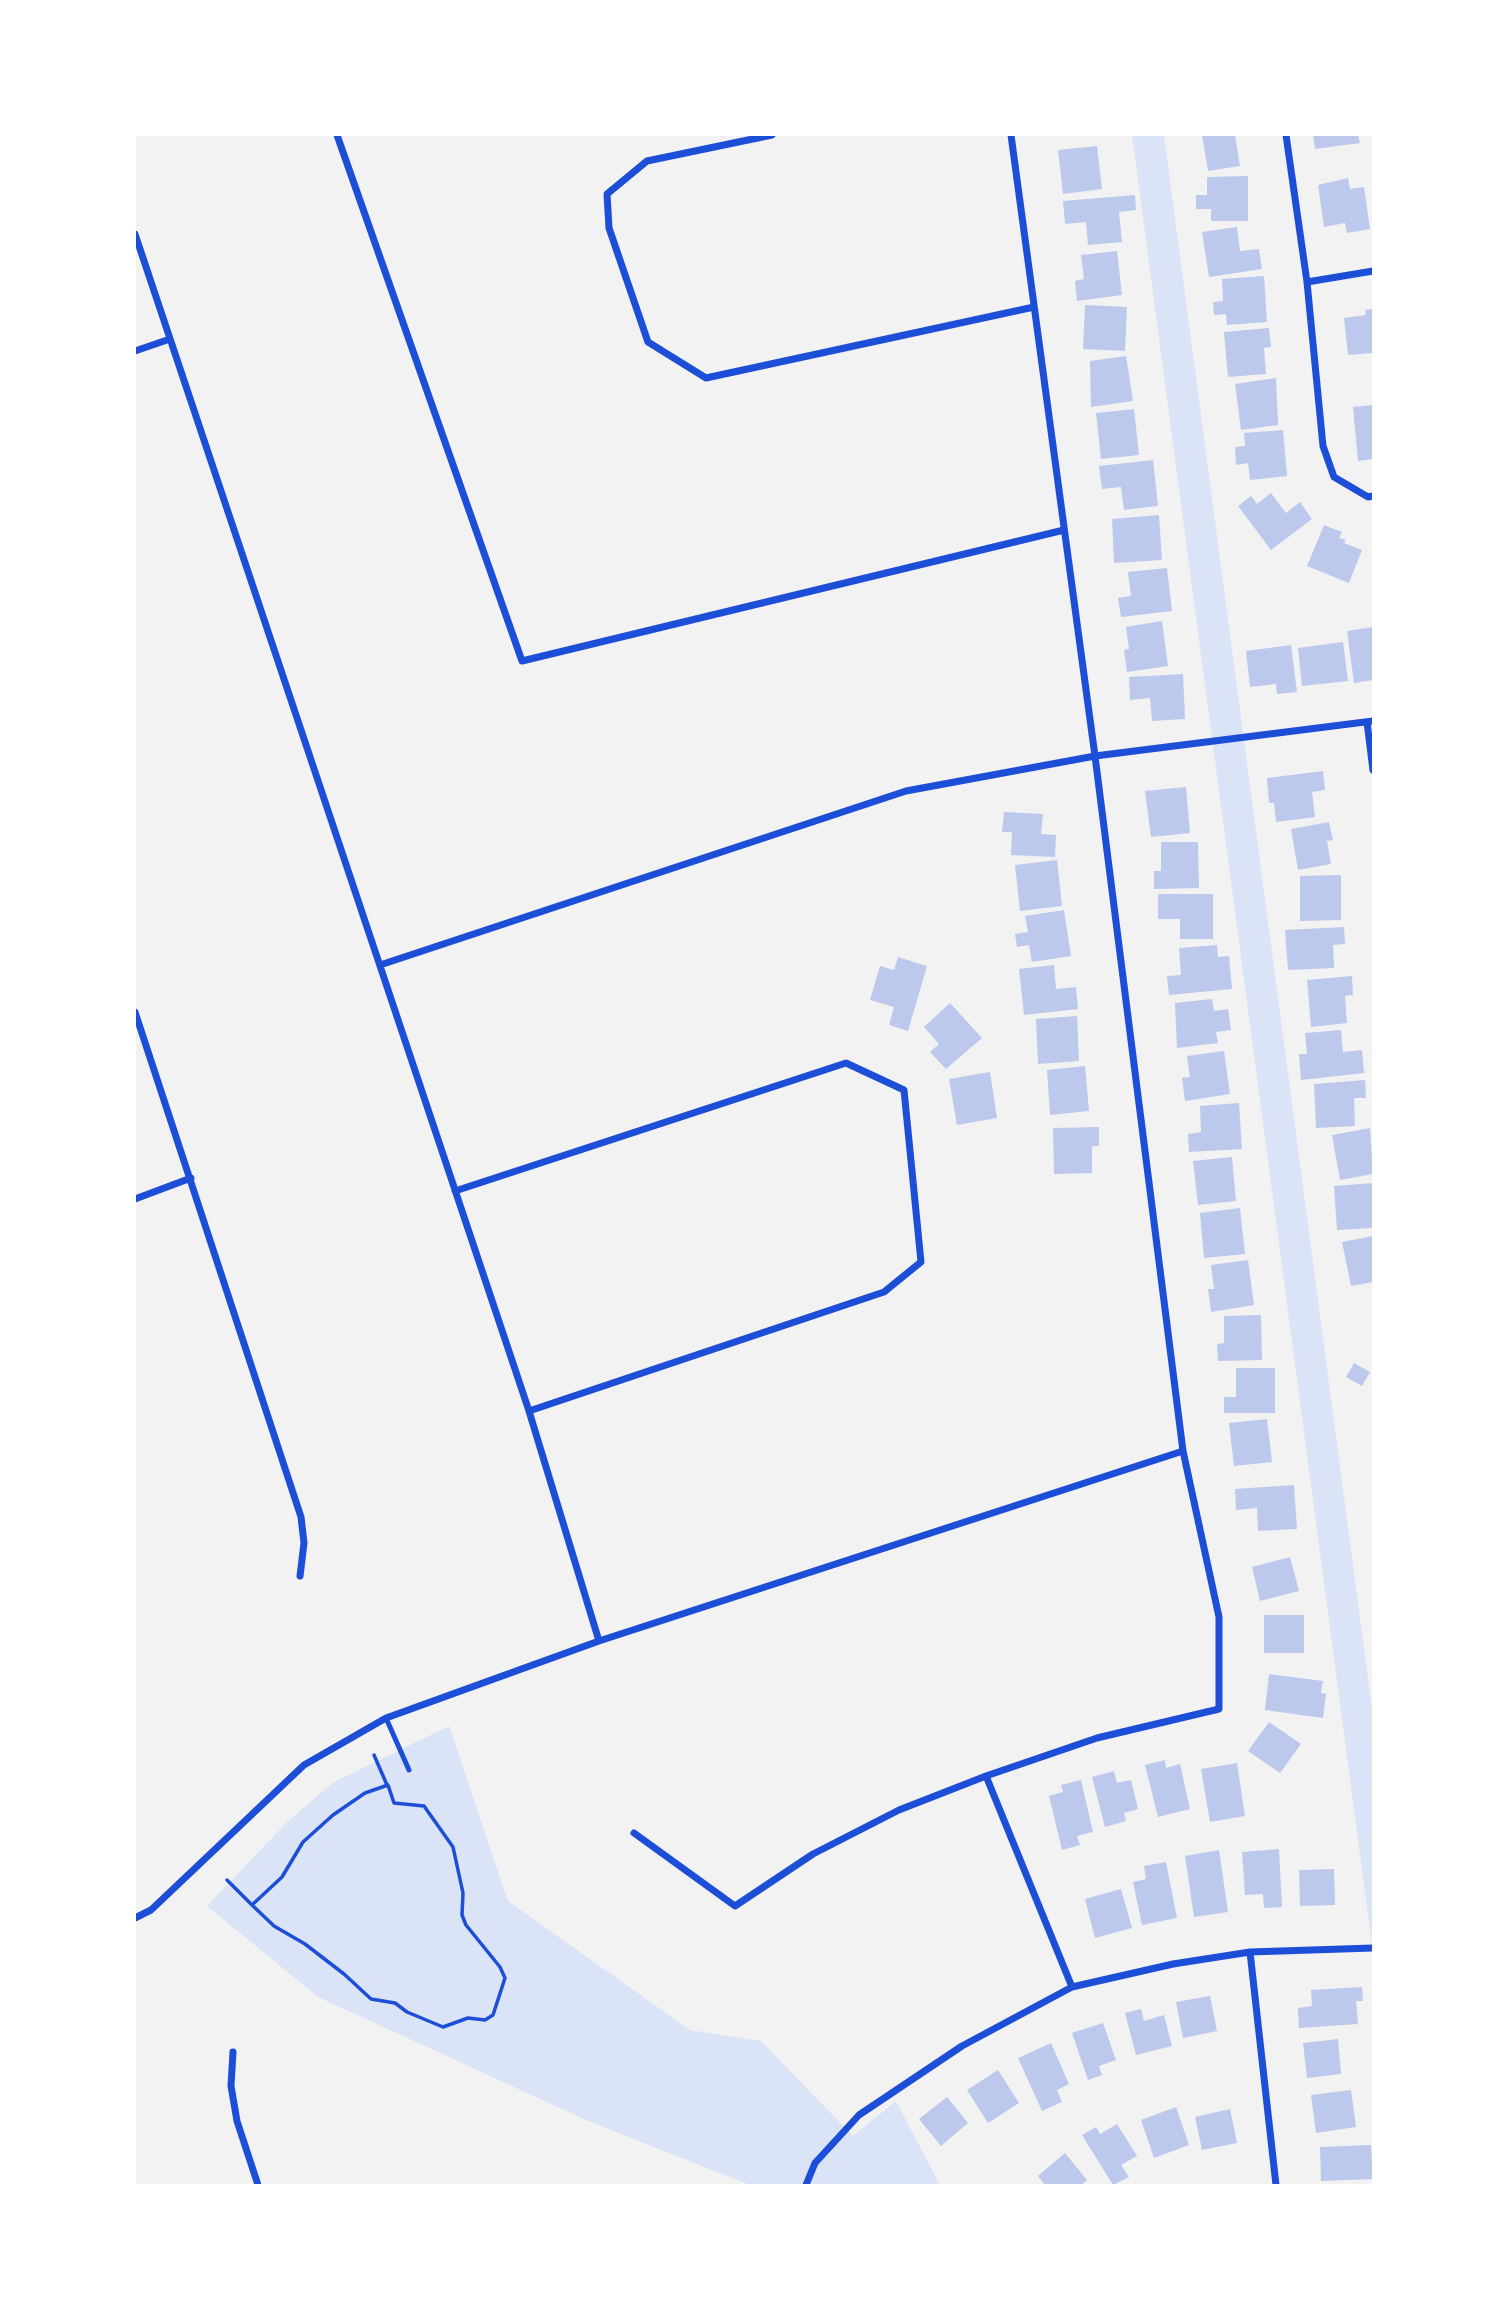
<!DOCTYPE html>
<style>
body{margin:0}
#map{position:relative;width:1508px;height:2320px;overflow:hidden;background:#f2f2f2;font-family:Figtree,sans-serif}
canvas{display:block}
.frame{position:absolute;inset:0;border:136px solid #fff;pointer-events:none}
</style>
<div id="map">
<canvas width="1508" height="2320"></canvas>
<div class="frame"></div>
</div>
<script>
const c = document.querySelector('canvas').getContext('2d');
c.lineJoin = 'round';
function fillPath(path, color) {
  c.fillStyle = color;
  c.fill(path, 'evenodd');
}
function toPath(rows) {
  const path = new Path2D();
  for (const r of rows) {
    path.moveTo(r[0], r[1]);
    for (let i = 2; i < r.length; i += 2) path.lineTo(r[i], r[i + 1]);
  }
  return path;
}
function trace(path, color, width, dash) {
  c.strokeStyle = color;
  c.lineWidth = width;
  c.lineCap = dash ? 'butt' : 'round';
  c.setLineDash(dash || []);
  c.stroke(path);
}
fillPath(toPath([
 [1132,135,1164,135,1373,1716,1373,1953],
 [449,1726,508,1901,690,2030,761,2041,853,2136,896,2101,940,2185,750,2185,586,2120,318,1997,207,1906,289,1820,334,1782]
]), '#dbe4f7');
fillPath(toPath([
 [1202,135,1235,135,1240,166,1208,171],
 [1313,135,1358,135,1360,143,1315,149],
 [1097,146,1102,189,1063,194,1058,150],
 [1248,176,1248,221,1211,221,1211,209,1196,209,1196,195,1207,195,1207,177],
 [1348,178,1350,189,1364,187,1370,229,1347,233,1345,223,1324,227,1318,185],
 [1135,195,1136,210,1119,212,1122,242,1088,245,1086,222,1065,224,1063,201],
 [1237,227,1240,251,1259,249,1262,269,1209,277,1202,232],
 [1117,251,1122,295,1077,301,1075,281,1084,279,1081,255],
 [1264,276,1267,322,1227,325,1226,314,1214,315,1213,302,1223,301,1222,279],
 [1085,305,1127,307,1125,351,1083,349],
 [1373,309,1373,353,1348,355,1344,318,1366,315,1365,310],
 [1269,328,1271,347,1264,348,1266,374,1228,377,1224,332],
 [1126,356,1133,401,1091,407,1090,361],
 [1276,378,1278,425,1241,430,1235,384],
 [1373,405,1373,459,1358,461,1353,407],
 [1134,409,1139,455,1101,459,1096,413],
 [1283,430,1287,476,1250,480,1248,463,1236,465,1235,447,1245,446,1244,433],
 [1153,460,1158,506,1124,510,1121,487,1102,489,1099,466],
 [1271,493,1286,513,1300,502,1312,519,1271,550,1238,506,1251,496,1257,504],
 [1159,515,1162,560,1114,563,1112,519],
 [1324,525,1342,532,1339,538,1346,540,1344,543,1362,550,1349,583,1307,566],
 [1167,568,1172,611,1121,617,1118,598,1131,596,1128,572],
 [1162,621,1168,666,1127,672,1124,650,1129,649,1126,627],
 [1373,627,1373,680,1354,683,1347,631],
 [1343,642,1348,681,1302,686,1298,648],
 [1291,645,1297,692,1277,694,1276,684,1250,687,1246,651],
 [1183,674,1185,719,1152,721,1150,698,1130,700,1129,677],
 [1323,771,1325,790,1312,792,1315,817,1276,822,1274,803,1269,803,1267,778],
 [1186,787,1190,833,1151,837,1145,791],
 [1004,812,1043,814,1041,834,1056,835,1055,857,1011,855,1012,832,1002,832],
 [1329,822,1333,840,1327,841,1331,864,1298,870,1291,829],
 [1161,842,1198,842,1199,888,1154,889,1154,871,1161,871],
 [1057,860,1062,906,1020,911,1015,865],
 [1341,875,1341,920,1300,921,1300,876],
 [1158,894,1213,894,1213,939,1180,939,1180,919,1158,919],
 [1064,910,1071,956,1032,962,1029,945,1017,947,1015,934,1028,932,1025,916],
 [1344,927,1345,944,1333,945,1334,968,1288,970,1285,930],
 [1217,945,1218,957,1229,956,1232,989,1169,995,1167,976,1181,975,1179,948],
 [898,957,927,966,908,1031,889,1025,894,1007,870,1000,880,966,894,970],
 [1054,965,1056,989,1076,987,1078,1009,1024,1015,1019,969],
 [1352,976,1353,995,1345,996,1347,1023,1311,1027,1307,980],
 [1212,999,1214,1011,1228,1009,1231,1030,1216,1032,1218,1043,1177,1048,1175,1003],
 [950,1003,982,1038,946,1069,930,1052,939,1044,924,1027],
 [1077,1016,1079,1061,1038,1064,1036,1019],
 [1341,1030,1343,1052,1362,1050,1364,1073,1301,1080,1299,1054,1307,1054,1305,1033],
 [1224,1051,1230,1094,1185,1101,1182,1078,1190,1077,1187,1056],
 [1085,1066,1089,1111,1050,1115,1047,1070],
 [990,1072,997,1118,957,1125,949,1079],
 [1365,1080,1366,1098,1354,1098,1355,1126,1316,1128,1314,1084],
 [1239,1103,1242,1149,1189,1152,1188,1134,1201,1132,1200,1106],
 [1099,1127,1099,1146,1092,1146,1092,1173,1054,1174,1053,1128],
 [1370,1128,1373,1174,1340,1180,1332,1135],
 [1232,1157,1236,1201,1198,1205,1193,1161],
 [1373,1183,1373,1228,1337,1230,1334,1186],
 [1240,1208,1245,1254,1204,1258,1200,1213],
 [1373,1236,1373,1282,1351,1286,1342,1242],
 [1248,1260,1254,1305,1211,1312,1208,1289,1214,1289,1211,1265],
 [1261,1315,1262,1360,1218,1361,1217,1344,1224,1343,1224,1316],
 [1354,1363,1370,1372,1362,1386,1346,1377],
 [1236,1368,1275,1368,1275,1413,1224,1413,1224,1397,1236,1397],
 [1267,1419,1272,1462,1234,1466,1229,1423],
 [1294,1485,1297,1529,1258,1531,1257,1508,1236,1510,1235,1489],
 [1290,1557,1299,1591,1260,1601,1252,1567],
 [1264,1615,1304,1615,1304,1653,1264,1653],
 [1269,1674,1323,1681,1321,1693,1326,1694,1323,1718,1265,1710],
 [1269,1722,1301,1744,1280,1773,1248,1751],
 [1165,1760,1166,1768,1180,1764,1190,1809,1158,1817,1145,1765],
 [1237,1763,1245,1816,1210,1822,1201,1769],
 [1114,1771,1117,1783,1131,1780,1138,1809,1124,1813,1126,1821,1105,1827,1092,1777],
 [1081,1780,1093,1832,1077,1836,1080,1845,1062,1850,1049,1796,1063,1792,1061,1785],
 [1279,1849,1282,1907,1264,1908,1263,1894,1245,1895,1242,1852],
 [1219,1850,1228,1912,1194,1917,1185,1856],
 [1166,1862,1177,1918,1142,1925,1133,1882,1146,1879,1144,1866],
 [1334,1869,1335,1905,1300,1906,1299,1870],
 [1121,1889,1132,1928,1095,1938,1085,1899],
 [1362,1987,1363,2001,1356,2001,1358,2024,1299,2028,1298,2008,1312,2006,1311,1990],
 [1210,1996,1217,2031,1183,2038,1176,2002],
 [1141,2009,1144,2021,1164,2015,1172,2046,1136,2055,1125,2013],
 [1103,2023,1116,2060,1099,2066,1102,2075,1088,2080,1072,2033],
 [1338,2039,1341,2074,1307,2078,1303,2043],
 [1051,2043,1069,2084,1057,2090,1062,2102,1042,2111,1018,2058],
 [998,2070,1019,2103,988,2123,967,2090],
 [1351,2090,1356,2127,1316,2133,1311,2095],
 [947,2097,968,2123,941,2146,919,2119],
 [1176,2107,1189,2145,1154,2158,1141,2120],
 [1230,2109,1237,2143,1202,2150,1195,2117],
 [1117,2124,1137,2156,1121,2165,1129,2177,1113,2185,1082,2135,1096,2127,1100,2134],
 [1371,2145,1373,2179,1321,2181,1320,2147],
 [1065,2153,1087,2180,1081,2185,1045,2185,1038,2176]
]), '#bdc9ec');
trace(toPath([
 [374,1755,387,1785],
 [388,1785,394,1803,424,1806,453,1847,463,1893,462,1915,466,1925,500,1967,505,1978,493,2015,485,2020,468,2018,443,2027,407,2012,395,2003,371,1999,344,1974,305,1944,274,1926,252,1905,282,1877,303,1842,333,1815,365,1793,388,1785],
 [227,1880,252,1905]
]), '#1d4ed8', 3.5);
trace(toPath([
 [386,1718,409,1770]
]), '#1d4ed8', 5);
trace(toPath([
 [337,135,522,661,1064,530],
 [772,135,647,161,607,194,609,228,648,342,706,378,1034,307],
 [1286,135,1307,282,1323,446,1334,477,1368,497,1373,496],
 [135,234,529,1411,599,1641],
 [1307,282,1373,271],
 [135,351,170,339],
 [1367,722,1373,770],
 [380,965,906,791,1095,756,1373,721],
 [135,1012,301,1517,304,1543,300,1576],
 [455,1191,846,1063,904,1090,921,1262,884,1292,529,1411],
 [135,1199,191,1178],
 [986,1776,1072,1987],
 [634,1833,735,1906,813,1854,899,1810,986,1776,1097,1738,1219,1709,1219,1617,1183,1451,1095,756,1011,135],
 [135,1918,151,1910,304,1765,386,1718,599,1641,1183,1451],
 [1250,1952,1276,2185],
 [233,2052,231,2086,237,2121,258,2185],
 [806,2185,815,2163,859,2115,962,2046,1072,1987,1173,1964,1250,1952,1373,1948]
]), '#1d4ed8', 7);
</script>
